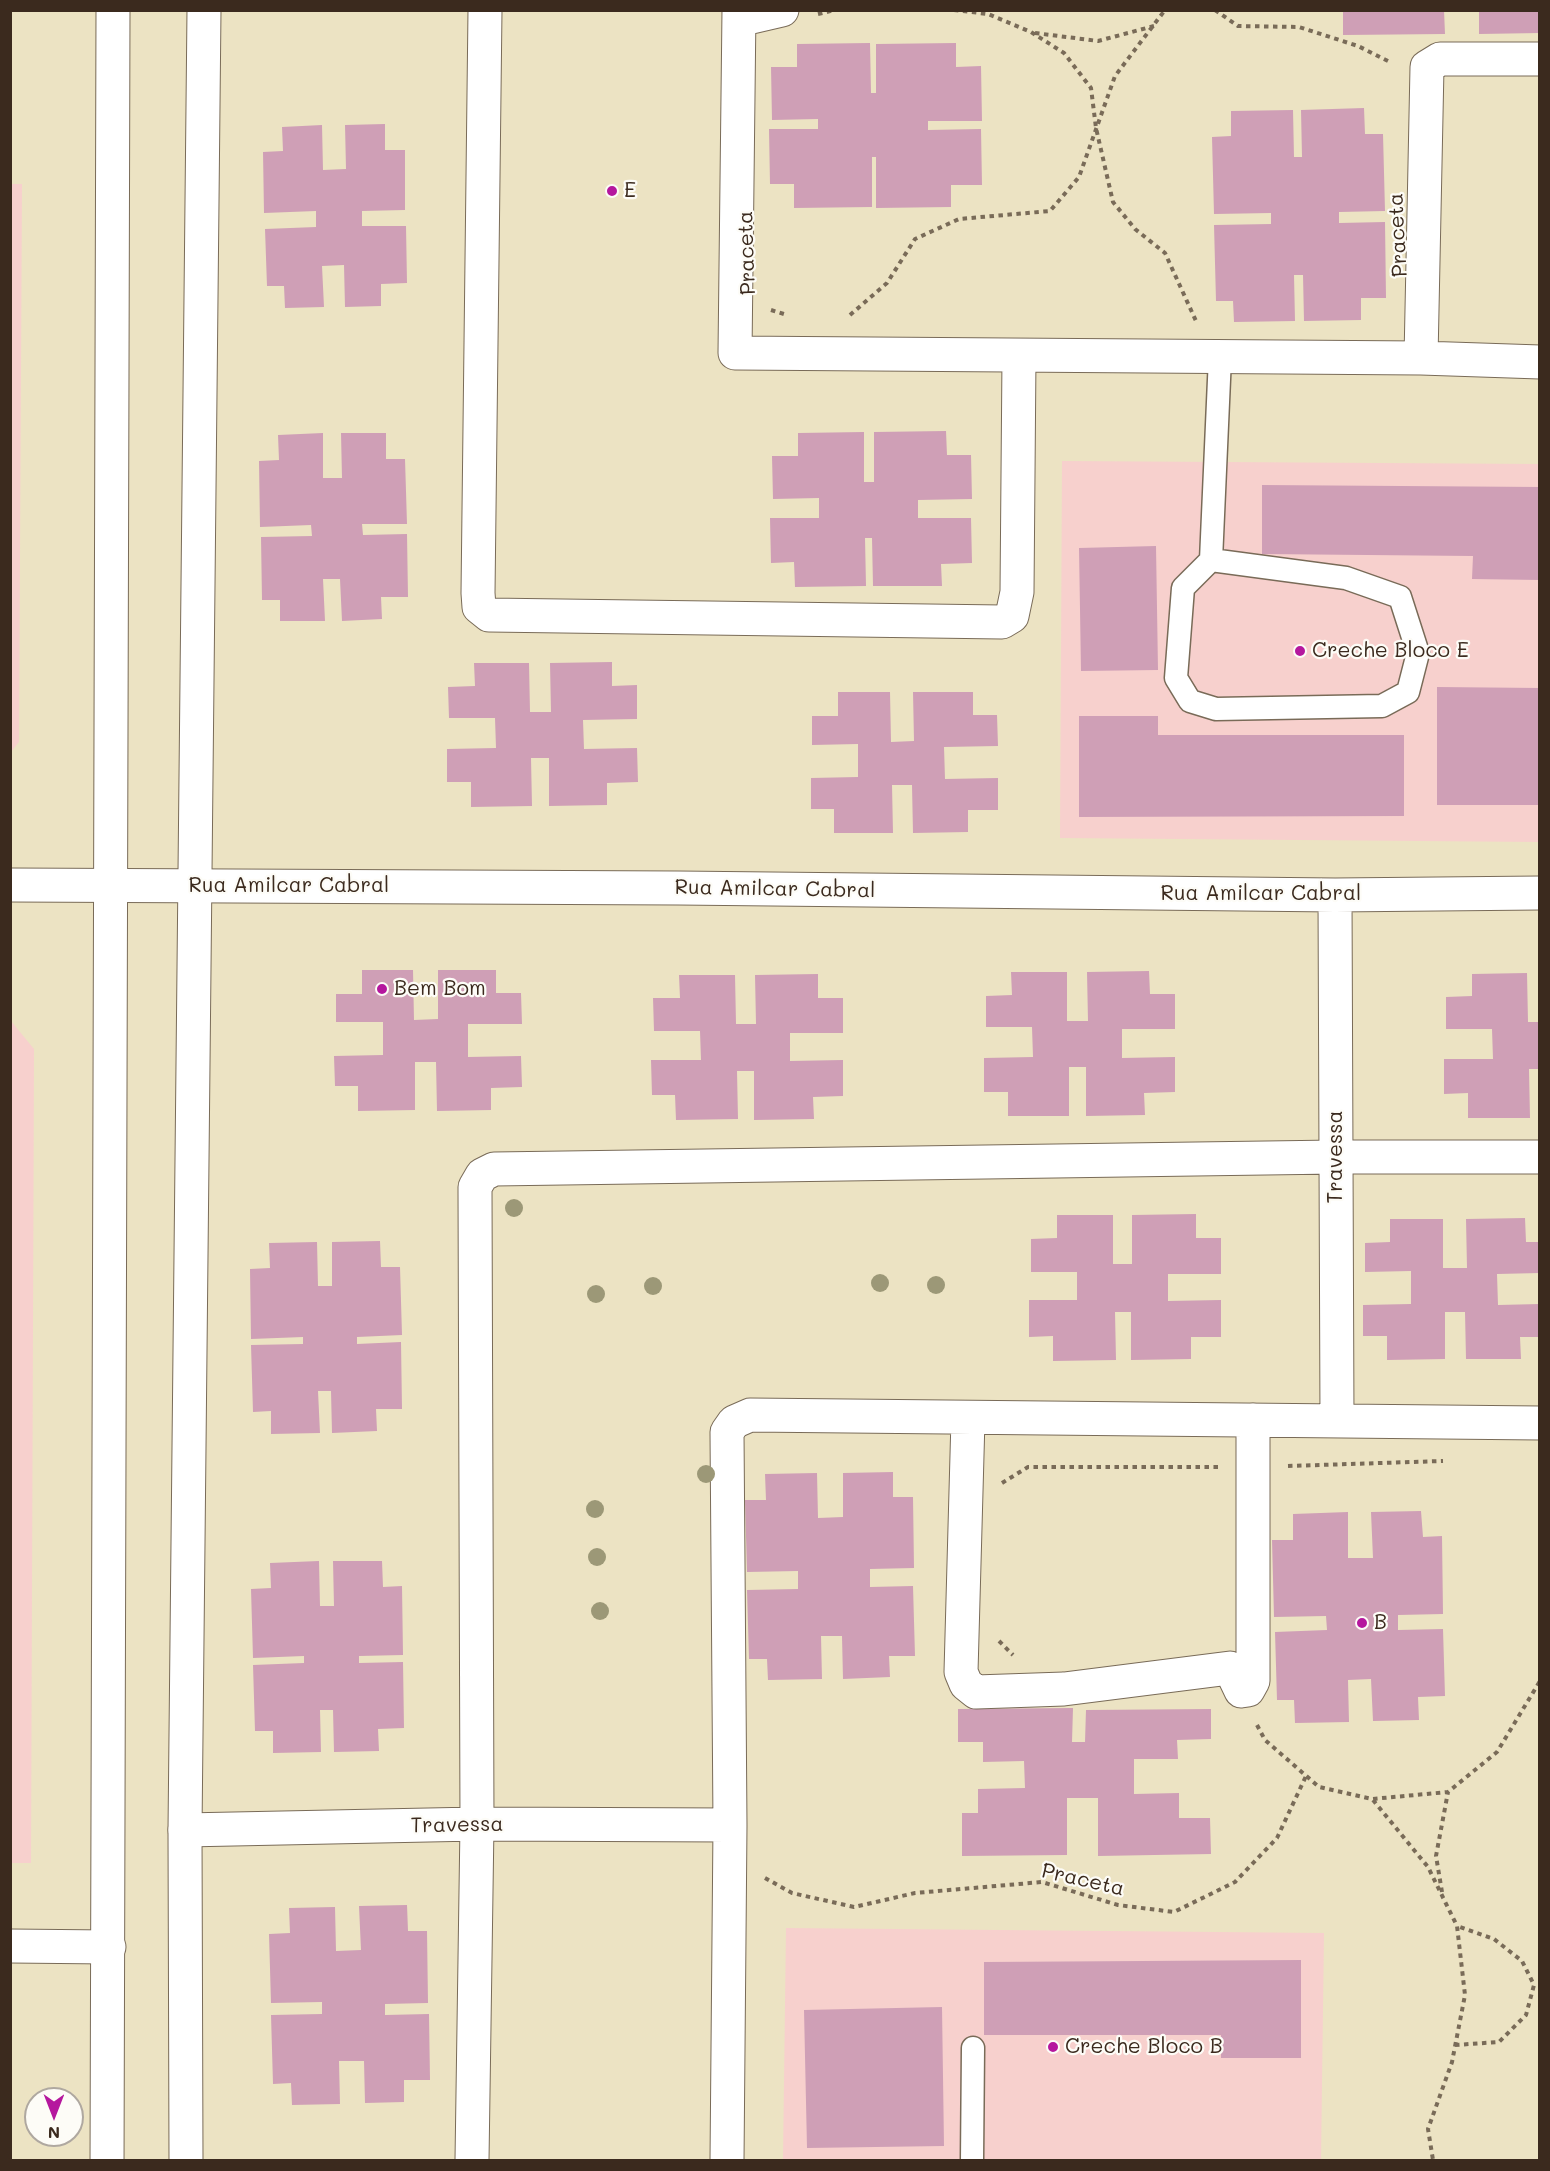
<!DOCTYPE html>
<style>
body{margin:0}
#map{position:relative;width:1550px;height:2171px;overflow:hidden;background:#ece3c3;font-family:Mali,sans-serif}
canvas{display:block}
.frame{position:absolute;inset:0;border:12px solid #3b2a1e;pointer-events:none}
.north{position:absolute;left:24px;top:2087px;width:60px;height:60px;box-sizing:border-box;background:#fdfcf7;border:2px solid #afa8a0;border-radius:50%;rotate:180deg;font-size:16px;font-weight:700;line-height:24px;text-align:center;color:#3b2a1e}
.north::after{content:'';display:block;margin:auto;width:21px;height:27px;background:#b5179e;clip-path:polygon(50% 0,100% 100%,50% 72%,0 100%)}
</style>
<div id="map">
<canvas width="1550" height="2171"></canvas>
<div class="frame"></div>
<div class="north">N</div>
</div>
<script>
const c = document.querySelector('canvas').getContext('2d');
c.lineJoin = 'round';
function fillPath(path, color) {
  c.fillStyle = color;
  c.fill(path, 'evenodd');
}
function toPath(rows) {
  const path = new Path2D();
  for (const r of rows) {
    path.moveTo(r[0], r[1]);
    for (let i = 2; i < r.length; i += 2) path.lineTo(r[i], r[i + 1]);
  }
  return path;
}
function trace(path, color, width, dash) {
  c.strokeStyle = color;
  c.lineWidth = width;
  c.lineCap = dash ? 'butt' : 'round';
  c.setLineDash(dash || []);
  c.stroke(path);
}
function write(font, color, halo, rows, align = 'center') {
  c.font = font + ' Mali,sans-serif';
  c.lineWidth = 4.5;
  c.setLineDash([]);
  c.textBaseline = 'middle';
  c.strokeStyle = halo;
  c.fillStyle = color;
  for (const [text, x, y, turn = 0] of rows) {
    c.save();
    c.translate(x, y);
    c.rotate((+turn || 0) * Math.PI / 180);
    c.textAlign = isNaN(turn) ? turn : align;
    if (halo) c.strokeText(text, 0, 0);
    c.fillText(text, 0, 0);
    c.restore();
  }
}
fillPath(toPath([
 [10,184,22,184,19,742,11,752],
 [1062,461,1539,464,1539,842,1060,838],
 [11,1021,34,1049,31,1863,10,1863],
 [786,1928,1324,1933,1321,2160,783,2160]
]), '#f7d0cd');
fillPath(toPath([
 [1343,10,1444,10,1445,34,1343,35],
 [1479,10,1540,10,1540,33,1479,34],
 [870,43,871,93,876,93,876,44,956,43,956,67,981,66,982,121,928,121,928,130,981,129,982,185,951,185,951,207,876,208,876,157,872,157,872,207,794,208,794,184,770,184,769,129,818,129,818,119,772,120,771,67,797,67,797,44],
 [1364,108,1365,134,1383,134,1385,211,1339,212,1339,223,1385,222,1386,298,1361,298,1361,320,1304,321,1303,275,1294,275,1295,321,1234,322,1233,301,1216,301,1214,225,1271,224,1271,213,1214,214,1212,137,1231,136,1231,111,1293,110,1294,157,1302,157,1301,110],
 [385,124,385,150,405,150,405,210,362,211,362,226,406,226,407,283,381,284,381,306,345,307,344,265,322,266,324,307,285,308,284,286,267,286,265,229,316,227,316,211,264,213,263,152,283,151,282,127,322,125,323,170,346,169,345,125],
 [946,431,947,455,971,455,972,499,918,500,918,518,971,518,972,563,941,564,942,586,873,586,872,538,865,538,866,586,795,587,794,562,771,563,770,518,819,518,819,498,773,499,772,456,798,456,798,433,864,432,864,482,874,482,874,432],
 [323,433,323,478,342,478,341,433,386,433,386,459,405,459,407,524,362,524,363,535,407,534,408,597,381,597,382,619,342,621,340,579,323,579,325,621,280,621,280,600,262,600,261,537,312,536,311,525,260,527,259,461,279,460,278,435],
 [1262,485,1540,487,1540,580,1472,579,1473,556,1262,554],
 [1156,546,1158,670,1081,671,1079,548],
 [612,662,612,686,637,685,637,719,583,720,584,749,637,748,638,782,607,783,607,805,549,806,549,758,531,758,532,806,471,807,471,782,447,782,447,749,496,748,495,718,449,718,448,687,475,686,474,663,529,663,530,712,551,712,550,663],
 [1437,687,1540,688,1540,805,1437,805],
 [838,692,890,692,891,742,914,741,913,692,973,692,973,715,997,715,998,746,944,747,945,779,998,778,998,810,968,810,968,832,913,833,912,785,892,785,893,833,834,833,834,809,811,809,811,778,858,777,858,744,812,745,812,716,838,716],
 [1079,716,1158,716,1158,735,1404,735,1404,816,1079,817],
 [362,970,413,970,414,1020,438,1019,438,970,496,970,496,993,521,993,522,1024,468,1024,468,1057,521,1056,522,1087,491,1088,491,1110,437,1111,436,1062,415,1062,415,1110,358,1111,358,1086,335,1086,334,1056,383,1055,383,1022,336,1022,336,994,362,994],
 [1149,971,1150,994,1175,994,1175,1029,1122,1029,1122,1058,1175,1057,1175,1092,1144,1093,1145,1115,1086,1116,1086,1067,1069,1067,1069,1116,1008,1116,1008,1092,984,1092,984,1058,1033,1057,1032,1027,986,1027,986,996,1012,995,1011,972,1067,972,1067,1021,1088,1021,1087,972],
 [1527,973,1528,1022,1540,1022,1540,1069,1529,1069,1530,1118,1468,1118,1468,1093,1444,1094,1444,1059,1493,1059,1492,1029,1446,1029,1446,997,1472,996,1472,974],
 [818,974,818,998,843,998,843,1033,790,1033,790,1061,843,1060,843,1096,813,1097,814,1119,754,1120,754,1071,737,1071,738,1119,676,1120,675,1095,652,1095,651,1060,701,1060,700,1031,654,1031,653,998,680,998,679,975,735,975,736,1024,756,1024,755,975],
 [1196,1214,1196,1238,1221,1238,1221,1274,1168,1274,1168,1301,1221,1300,1221,1337,1191,1337,1191,1359,1131,1360,1131,1312,1115,1312,1116,1360,1053,1361,1053,1336,1029,1337,1029,1300,1077,1300,1077,1272,1031,1272,1031,1239,1057,1238,1057,1215,1113,1215,1113,1264,1132,1264,1132,1215],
 [1525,1218,1526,1242,1540,1242,1540,1273,1497,1274,1498,1305,1540,1304,1540,1337,1520,1337,1521,1359,1466,1359,1465,1312,1445,1312,1445,1359,1387,1360,1387,1336,1363,1336,1363,1305,1411,1304,1411,1271,1365,1272,1365,1243,1390,1242,1390,1219,1443,1219,1443,1268,1467,1268,1466,1219],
 [380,1241,381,1267,400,1267,402,1335,357,1337,357,1344,401,1342,402,1409,376,1409,377,1431,332,1433,331,1391,318,1391,320,1433,271,1434,271,1411,253,1412,251,1345,303,1344,303,1337,251,1339,250,1269,270,1268,269,1243,317,1242,318,1286,332,1286,332,1242],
 [893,1472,893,1497,913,1497,914,1568,870,1569,870,1587,913,1586,915,1656,889,1656,890,1677,843,1679,842,1636,821,1636,822,1679,768,1680,767,1659,749,1659,747,1590,798,1589,798,1571,747,1572,745,1500,766,1500,765,1474,817,1473,818,1518,843,1517,843,1473],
 [1421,1511,1423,1537,1442,1536,1443,1614,1398,1615,1398,1630,1443,1629,1445,1696,1418,1697,1419,1720,1373,1721,1371,1679,1348,1680,1349,1722,1295,1723,1294,1700,1277,1700,1275,1632,1327,1630,1326,1616,1274,1617,1272,1540,1293,1540,1293,1514,1348,1512,1348,1558,1373,1558,1371,1512],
 [319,1561,320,1606,334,1606,333,1561,382,1561,383,1587,402,1586,403,1655,359,1656,359,1663,403,1662,404,1728,378,1729,379,1751,334,1752,333,1710,320,1710,321,1752,273,1753,273,1731,255,1731,253,1665,304,1663,304,1656,253,1658,251,1589,271,1588,270,1563],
 [1073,1708,1072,1742,1085,1742,1086,1710,1211,1709,1211,1739,1177,1740,1178,1759,1134,1759,1134,1794,1179,1793,1179,1818,1210,1818,1211,1854,1098,1856,1098,1798,1067,1798,1067,1855,962,1856,962,1813,978,1813,978,1789,1025,1788,1024,1761,983,1762,983,1742,958,1742,958,1709],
 [407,1905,408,1931,427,1931,428,2003,385,2004,385,2015,429,2014,430,2080,404,2080,404,2102,365,2103,364,2061,339,2061,340,2104,292,2105,291,2083,273,2084,271,2015,322,2014,322,2002,271,2003,269,1934,290,1933,289,1908,335,1907,336,1951,361,1950,359,1906],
 [1301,1960,1301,2058,1221,2058,1221,2035,984,2035,984,1962],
 [942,2007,944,2146,807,2148,804,2010]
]), '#cf9fb6');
const service = toPath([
 [1211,560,1346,578,1400,597,1418,653,1408,692,1382,706,1216,709,1190,701,1176,678,1183,588,1211,560],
 [1211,560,1220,357],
 [972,2160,973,2048]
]);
const minor = toPath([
 [485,10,478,593,479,607,489,615,1002,622,1012,616,1017,592,1019,357],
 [739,10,735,353,1421,358,1540,362],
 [739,20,782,10],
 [1421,358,1427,67,1440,59,1540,59],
 [10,885,678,888,1335,895,1540,893],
 [1335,895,1337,1420],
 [968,1419,961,1672,966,1684,976,1692,1064,1689,1230,1668,1241,1691,1248,1690,1253,1681,1253,1420],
 [185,1830,477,1824,730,1825],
 [10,1946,109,1947],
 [472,2160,477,1824,475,1187,482,1175,494,1169,1336,1157,1540,1157],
 [727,2160,730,1825,727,1432,734,1422,750,1415,1540,1423]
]);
const tertiary = toPath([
 [107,2160,113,10],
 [186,2160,185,1830,204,10]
]);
trace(service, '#796b58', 25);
trace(minor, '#796b58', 35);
trace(tertiary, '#796b58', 35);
trace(toPath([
 [954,10,988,14,1031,32,1064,53,1091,88,1096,128,1113,202,1135,229,1165,253,1196,321],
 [1215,10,1238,26,1299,27,1358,46,1392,63],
 [818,14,835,10],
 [1035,33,1098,41,1154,26],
 [771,310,787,315],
 [850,315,887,283,915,239,959,219,1050,211,1079,177,1115,76,1165,10],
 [1288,1466,1443,1461],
 [1002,1483,1028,1467,1218,1467],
 [999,1641,1013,1655],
 [1257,1725,1265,1740,1319,1787,1372,1799,1448,1792,1497,1752,1540,1681],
 [1373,1800,1428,1867,1457,1926,1465,1995,1452,2062,1428,2129,1433,2160],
 [765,1878,792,1893,854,1907,915,1893,1042,1882,1118,1905,1174,1912,1235,1882,1277,1838,1306,1776],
 [1442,1892,1436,1856,1448,1792],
 [1455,2045,1499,2042,1526,2015,1534,1985,1522,1961,1494,1939,1457,1926]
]), '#796b58', 4, [4.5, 4.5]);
trace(service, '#fff', 22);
trace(minor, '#fff', 33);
trace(tertiary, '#fff', 33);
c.fillStyle = '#9c9877';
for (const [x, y] of [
 [514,1208],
 [880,1283],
 [936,1285],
 [653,1286],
 [596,1294],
 [706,1474],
 [595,1509],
 [597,1557],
 [600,1611]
]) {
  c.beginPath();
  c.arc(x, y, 9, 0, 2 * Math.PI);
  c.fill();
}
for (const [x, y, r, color] of [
 [612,191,6,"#b5179e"],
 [1300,651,6,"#b5179e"],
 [382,989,6,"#b5179e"],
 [1362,1623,6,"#b5179e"],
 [1053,2047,6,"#b5179e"]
]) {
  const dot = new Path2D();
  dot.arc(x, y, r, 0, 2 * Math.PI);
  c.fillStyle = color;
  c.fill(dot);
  trace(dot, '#fdfcf7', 2);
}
write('21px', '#3b2a1e', '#fdfcf7', [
 ["E",624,191],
 ["Creche Bloco E",1312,651],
 ["Bem Bom",394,989],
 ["B",1374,1623],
 ["Creche Bloco B",1065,2047]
], 'left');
write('21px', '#3b2a1e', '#fdfcf7', [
 ["Praceta",1398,235,-93],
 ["Praceta",747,253,-92],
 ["Rua Amilcar Cabral",289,886],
 ["Rua Amilcar Cabral",775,889,1],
 ["Rua Amilcar Cabral",1261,894],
 ["Travessa",1336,1157,-90],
 ["Travessa",457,1825,-1],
 ["Praceta",1083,1880,13]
]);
</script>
